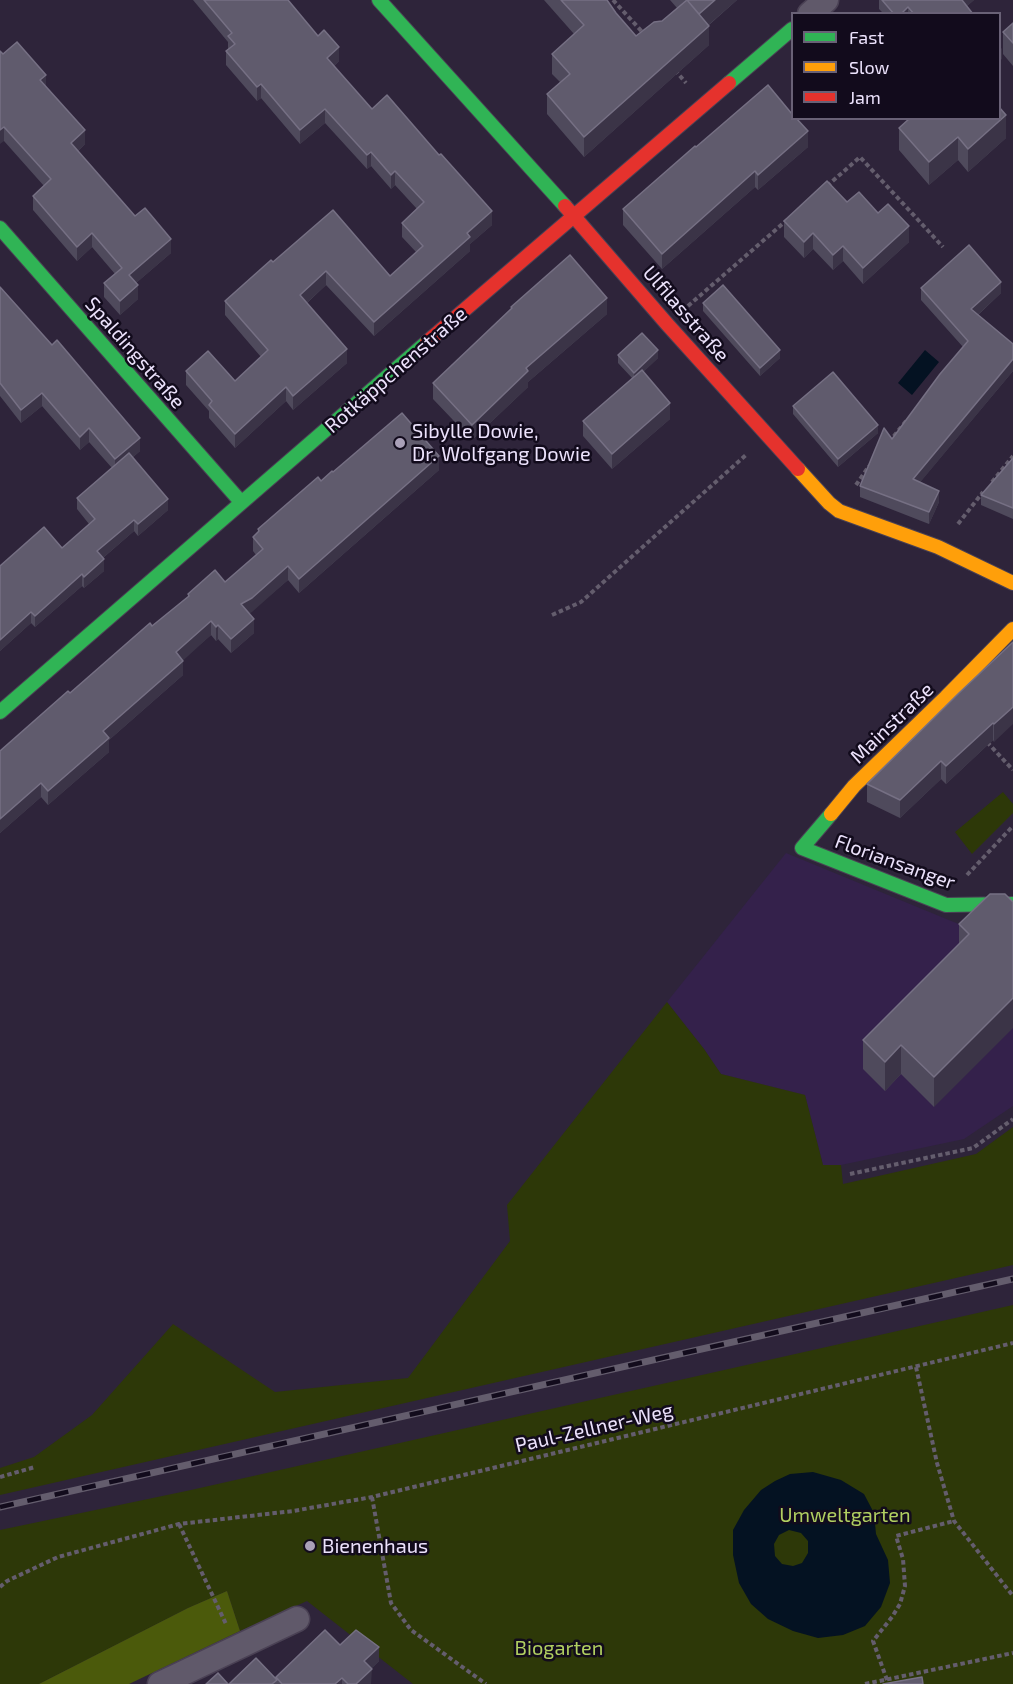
<!DOCTYPE html>
<meta charset="utf-8">
<style>
body{margin:0}
#map{position:relative;width:1013px;height:1684px;overflow:hidden;background:#2e243a;font-family:"Exo 2",sans-serif}
canvas{display:block}
.legend{position:absolute;left:791px;top:12px;width:210px;height:108px;box-sizing:border-box;background:#120b1c;border:2px solid #696176;margin:0;padding:8px 10px;list-style:none;font-size:18px;color:#ece2fc}
.legend li{display:flex;align-items:center;gap:12px;height:30px}
.legend b{width:30px;border:2px solid #696176}
</style>
<div id="map">
<canvas width="1013" height="1684"></canvas>
<ul class="legend">
<li><b style="height:8px;background:#30b455"></b>Fast</li>
<li><b style="height:8px;background:#ff9f0a"></b>Slow</li>
<li><b style="height:8px;background:#e5322d"></b>Jam</li>
</ul>
</div>
<script>
const c = document.querySelector('canvas').getContext('2d');
c.lineJoin = 'round';
function fillPath(path, color) {
  c.fillStyle = color;
  c.fill(path, 'evenodd');
}
function toPath(rows) {
  const path = new Path2D();
  for (const r of rows) {
    path.moveTo(r[0], r[1]);
    for (let i = 2; i < r.length; i += 2) path.lineTo(r[i], r[i + 1]);
  }
  return path;
}
function trace(path, color, width, dash) {
  c.strokeStyle = color;
  c.lineWidth = width;
  c.lineCap = dash ? 'butt' : 'round';
  c.setLineDash(dash || []);
  c.stroke(path);
}
function write(font, color, halo, rows, align = 'center') {
  c.font = font + ' "Exo 2",sans-serif';
  c.lineWidth = 5;
  c.setLineDash([]);
  c.textBaseline = 'middle';
  c.strokeStyle = halo;
  c.fillStyle = color;
  for (const [text, x, y, turn = 0] of rows) {
    c.save();
    c.translate(x, y);
    c.rotate((+turn || 0) * Math.PI / 180);
    c.textAlign = isNaN(turn) ? turn : align;
    if (halo) c.strokeText(text, 0, 0);
    c.fillText(text, 0, 0);
    c.restore();
  }
}
fillPath(toPath([
 [786,853,978,932,1013,928,1013,1106,964,1139,841,1165,823,1165,805,1095,721,1074,704,1049,667,1002]
]), '#34214b');
fillPath(toPath([
 [1003,792,1013,804,1013,813,972,854,955,832],
 [667,1002,704,1049,721,1074,805,1095,823,1165,841,1165,843,1184,976,1154,1013,1127,1013,1265,0,1495,0,1468,34,1457,92,1415,173,1324,275,1392,408,1378,510,1241,507,1205],
 [1013,1305,1013,1684,413,1684,307,1601,240,1631,227,1591,188,1608,39,1684,0,1684,0,1530,191,1490]
]), '#2d3808');
fillPath(toPath([
 [227,1591,240,1631,129,1684,39,1684,188,1608]
]), '#4b5a0b');
fillPath(toPath([
 [925,350,939,362,912,395,898,383],
 [813,1472,841,1480,864,1494,874,1513,876,1534,888,1560,890,1583,881,1607,865,1626,843,1635,818,1638,793,1631,768,1619,751,1604,739,1583,733,1555,733,1530,744,1510,761,1490,775,1481,790,1474],
 [789,1530,801,1533,808,1541,808,1553,802,1563,793,1566,782,1564,775,1556,774,1544,779,1535]
]), '#041222');
const street = toPath([
 [810,14,826,0],
 [160,1684,297,1619]
]);
const fast = toPath([
 [379,0,565,206],
 [729,83,792,29],
 [0,228,241,502],
 [0,712,427,342],
 [831,814,802,848,946,905,1013,904]
]);
const slow = toPath([
 [798,469,829,503,839,511,938,547,1013,583],
 [831,814,854,786,946,697,1013,629]
]);
const jam = toPath([
 [565,206,667,324,798,469],
 [427,342,729,83]
]);
trace(street, '#4a4154', 27);
trace(fast, '#4a4154', 16);
trace(slow, '#4a4154', 16);
trace(jam, '#4a4154', 16);
trace(toPath([
 [613,0,645,35],
 [675,70,686,83],
 [827,186,860,157,943,247],
 [688,306,787,220],
 [889,442,907,420],
 [992,482,1013,456],
 [856,485,869,466],
 [958,524,983,492],
 [552,615,581,602,747,454],
 [987,742,1013,770],
 [967,875,1013,826],
 [850,1174,973,1148,1013,1119],
 [916,1367,937,1463,954,1521,1013,1596],
 [0,1477,35,1467],
 [372,1497,391,1603,411,1630,486,1684],
 [179,1524,226,1624],
 [0,1587,7,1581,58,1557,179,1524,293,1511,372,1497,1013,1343],
 [887,1680,873,1641,892,1617,900,1604,905,1586,903,1559,896,1536,954,1521],
 [865,1684,1013,1653]
]), '#645d6d', 4, [4.5, 3]);
trace(street, '#60596a', 24);
trace(fast, '#30b455', 14);
trace(slow, '#ff9f0a', 14);
trace(jam, '#e5322d', 14);
const rail = toPath([
 [0,1507,1013,1279]
]);
trace(rail, '#645d6d', 7);
trace(rail, '#120b1c', 4.5, [14]);
fillPath(toPath([
 [193,0,288,0,339,61,334,66,372,109,492,225,470,244,470,251,374,336,326,285,307,303,347,363,293,410,286,401,235,448,209,418,209,411,186,385,186,371,235,381,261,357,225,315,225,301,273,262,390,276,416,252,402,237,402,223,417,209,395,185,391,189,371,166,367,169,325,123,300,144,261,98,257,101,226,65,226,51,228,49,228,42],
 [544,0,607,0,616,13,636,36,662,21,677,8,670,0,737,0,709,25,709,45,584,157,547,114,547,94,560,82,552,74,552,54,574,34],
 [879,0,974,0,967,6,973,14,884,14,879,9],
 [1013,23,1013,66,1003,54,1003,32],
 [3,54,46,87,85,144,78,151,135,216,171,253,136,283,138,299,120,315,104,297,104,283,115,274,92,247,77,261,33,210,33,196,44,186,4,141],
 [899,128,1006,138,968,172,958,160,929,185,899,150],
 [696,147,808,147,758,190,755,187,662,269,623,225,623,209],
 [847,202,878,213,909,242,863,284,843,261,833,270,813,249,804,258,784,237,784,221],
 [0,287,140,451,132,458,168,510,138,536,134,531,103,558,104,571,84,588,82,586,35,627,31,623,0,651,0,566,62,548,89,524,77,509,77,498,112,468,89,442,80,450,42,406,21,423,0,396],
 [921,288,1001,293,978,315,1013,371,920,482,939,502,929,524,860,497,860,486,892,439,963,347,921,300],
 [703,303,780,358,760,376,703,311],
 [511,307,607,314,528,382,528,387,472,440,433,399,433,383,511,310],
 [618,355,658,358,643,372,670,419,612,469,583,436,583,421,632,378,618,363],
 [793,406,878,433,838,467,793,414],
 [1013,458,1013,519,981,505,981,495],
 [439,470,299,593,288,580,249,613,254,633,231,653,218,639,216,641,211,635,182,660,183,675,109,740,109,752,48,805,41,797,0,833,0,751,188,597,188,594,225,582,256,555,253,551,253,537,258,533,258,529,333,472],
 [1013,642,994,742,993,740,946,784,941,779,900,818,867,802,867,784],
 [990,894,934,1107,901,1074,885,1091,863,1069,863,1040,959,944,959,924],
 [340,1645,379,1661,371,1669,371,1684,229,1684,276,1679]
]), '#4f4a5c');
fillPath(toPath([
 [715,0,737,0,699,33,699,14],
 [961,0,974,0,961,11],
 [908,7,908,14,901,14],
 [709,26,709,45,584,157,584,137],
 [339,47,339,61,327,72,327,58],
 [1002,48,1002,59,999,61,999,50],
 [46,75,46,89,40,80],
 [261,84,261,98,257,101,257,87],
 [325,109,325,123,300,144,300,130],
 [1006,115,1006,138,968,172,968,149],
 [4,127,4,141,0,144,0,130],
 [85,130,85,144,71,157,71,143],
 [808,131,808,147,758,190,758,175],
 [958,137,958,160,929,185,929,162],
 [371,152,371,166,367,169,367,155],
 [395,171,395,185,391,189,391,175],
 [755,171,755,187,662,269,662,254],
 [492,211,492,225,470,244,470,251,374,336,374,322],
 [909,226,909,242,863,284,863,268],
 [92,233,92,247,77,261,77,247],
 [813,233,813,249,804,258,804,242],
 [171,239,171,253,129,289,129,275],
 [843,246,843,261,833,270,833,255],
 [326,271,326,285,300,309,300,295],
 [1001,282,1001,293,971,321,971,309],
 [138,285,138,299,120,315,120,301],
 [607,298,607,314,528,382,528,387,472,440,472,425,526,368],
 [347,349,347,363,293,410,293,396],
 [658,350,658,358,634,381,634,373],
 [780,350,780,358,760,376,760,368],
 [1013,359,1013,371,913,491,913,479],
 [286,387,286,401,235,448,235,434],
 [42,393,42,406,21,423,21,410],
 [670,403,670,419,612,469,612,454],
 [878,425,878,433,838,467,838,459],
 [89,428,89,442,80,450,80,437],
 [140,438,140,451,115,472,115,459],
 [439,456,439,470,299,593,299,579],
 [939,491,939,502,929,524,929,512],
 [168,499,168,510,138,536,138,524],
 [134,520,134,531,97,563,97,551],
 [104,559,104,571,84,588,84,577],
 [288,566,288,580,252,612,241,618,241,604],
 [82,574,82,586,35,627,35,616],
 [31,612,31,623,0,651,0,640],
 [254,619,254,633,231,653,231,639],
 [211,621,211,635,176,667,176,652],
 [218,625,218,639,216,641,216,627],
 [183,661,183,675,109,740,109,752,48,805,48,791,103,731],
 [1013,707,1013,724,994,742,994,724],
 [993,723,993,740,946,784,946,766],
 [941,761,941,779,900,818,900,800],
 [41,783,41,797,0,833,0,819],
 [1013,998,1013,1028,934,1107,934,1077],
 [901,1045,901,1074,885,1091,885,1062],
 [379,1647,379,1661,364,1676,364,1661],
 [372,1669,371,1684,356,1684],
 [342,1678,342,1684,335,1684]
]), '#3b3447');
const building = toPath([
 [204,0,288,0,318,36,324,30,339,47,327,58,372,109,387,95,439,155,441,154,492,211,467,233,470,237,374,322,326,271,300,295,347,349,293,396,286,387,235,434,209,405,212,401,186,371,208,351,235,381,268,350,225,301,271,260,273,262,333,210,390,276,423,246,402,223,424,202,395,171,391,175,371,152,367,155,325,109,300,130,261,84,257,87,226,51,235,44,228,36,232,33,204,0],
 [561,0,607,0,616,13,636,36,654,22,662,21,687,0,709,26,584,137,547,94,570,74,552,54,584,25,561,0],
 [687,0,715,0,699,14,687,0],
 [882,0,962,0,973,14,914,14,908,7,901,14,894,14,882,0],
 [1013,23,1013,43,1003,32,1013,23],
 [17,42,46,75,40,80,85,130,71,143,135,216,145,208,171,239,129,275,138,285,120,301,104,283,122,268,92,233,77,247,33,196,51,179,4,127,0,130,0,51,3,54,17,42],
 [768,85,792,114,792,118,796,118,808,131,758,175,755,171,662,254,623,209,695,146,696,147,768,85],
 [999,107,1006,115,968,149,958,137,929,162,899,128,910,118,999,118,999,107],
 [827,181,847,202,859,192,878,213,888,204,909,226,863,268,843,246,833,255,813,233,804,242,784,221,827,181],
 [969,245,1001,282,971,309,1013,344,1013,359,913,479,939,491,929,512,860,486,884,428,892,439,940,374,968,341,921,288,969,245],
 [570,255,607,298,526,368,528,371,472,425,433,383,512,308,511,307,570,255],
 [723,285,780,350,760,368,703,303,723,285],
 [0,287,52,345,57,340,140,438,115,459,89,428,80,437,42,393,21,410,0,383,0,287],
 [642,333,658,350,634,373,618,355,642,333],
 [642,370,670,403,612,454,583,421,642,370],
 [833,372,878,425,838,459,793,406,833,372],
 [402,413,439,456,299,579,288,566,252,598,241,604,254,619,231,639,218,625,216,627,211,621,176,652,183,661,103,731,109,738,48,791,41,783,0,819,0,751,68,691,70,693,150,623,152,626,189,596,188,594,215,570,225,582,263,549,253,537,259,531,258,529,318,477,321,481,332,471,333,472,402,413],
 [129,453,168,499,138,524,134,520,97,551,104,559,84,577,82,574,35,616,31,612,0,640,0,566,44,527,62,548,95,519,77,498,129,453],
 [1013,458,1013,508,981,495,1013,458],
 [1013,642,1013,707,994,724,993,723,946,766,941,761,900,800,867,784,959,693,1013,642],
 [990,894,1005,894,1013,902,1013,998,934,1077,901,1045,885,1062,863,1040,969,934,959,924,990,894],
 [325,1630,340,1645,356,1630,379,1647,364,1661,372,1669,356,1684,348,1684,342,1678,335,1684,282,1684,276,1677,325,1630],
 [256,1658,277,1680,272,1684,229,1684,256,1658],
 [218,1673,228,1684,206,1684,218,1673],
 [922,1677,923,1684,883,1684,922,1677]
]);
fillPath(building, '#605b6d');
trace(building, '#767084', 1.5);
for (const [x, y, r, color] of [
 [400,443,6,"#aaa0b8"],
 [310,1546,6,"#aaa0b8"]
]) {
  const dot = new Path2D();
  dot.arc(x, y, r, 0, 2 * Math.PI);
  c.fillStyle = color;
  c.fill(dot);
  trace(dot, '#120b1c', 2);
}
write('20px', '#ece2fc', '#120b1c', [
 ["Ulfilasstraße",686,314,49],
 ["Spaldingstraße",135,353,49],
 ["Rotkäppchenstraße",396,370,-41],
 ["Mainstraße",892,723,-44],
 ["Floriansanger",895,862,20],
 ["Paul-Zellner-Weg",594,1428,-13]
]);
write('20px', '#ece2fc', '#120b1c', [
 ["Sibylle Dowie,",412,431],
 ["Dr. Wolfgang Dowie",412,454],
 ["Bienenhaus",322,1546]
], 'left');
write('20px', '#b1cf61', '#120b1c', [
 ["Umweltgarten",845,1515],
 ["Biogarten",559,1648]
]);
</script>
